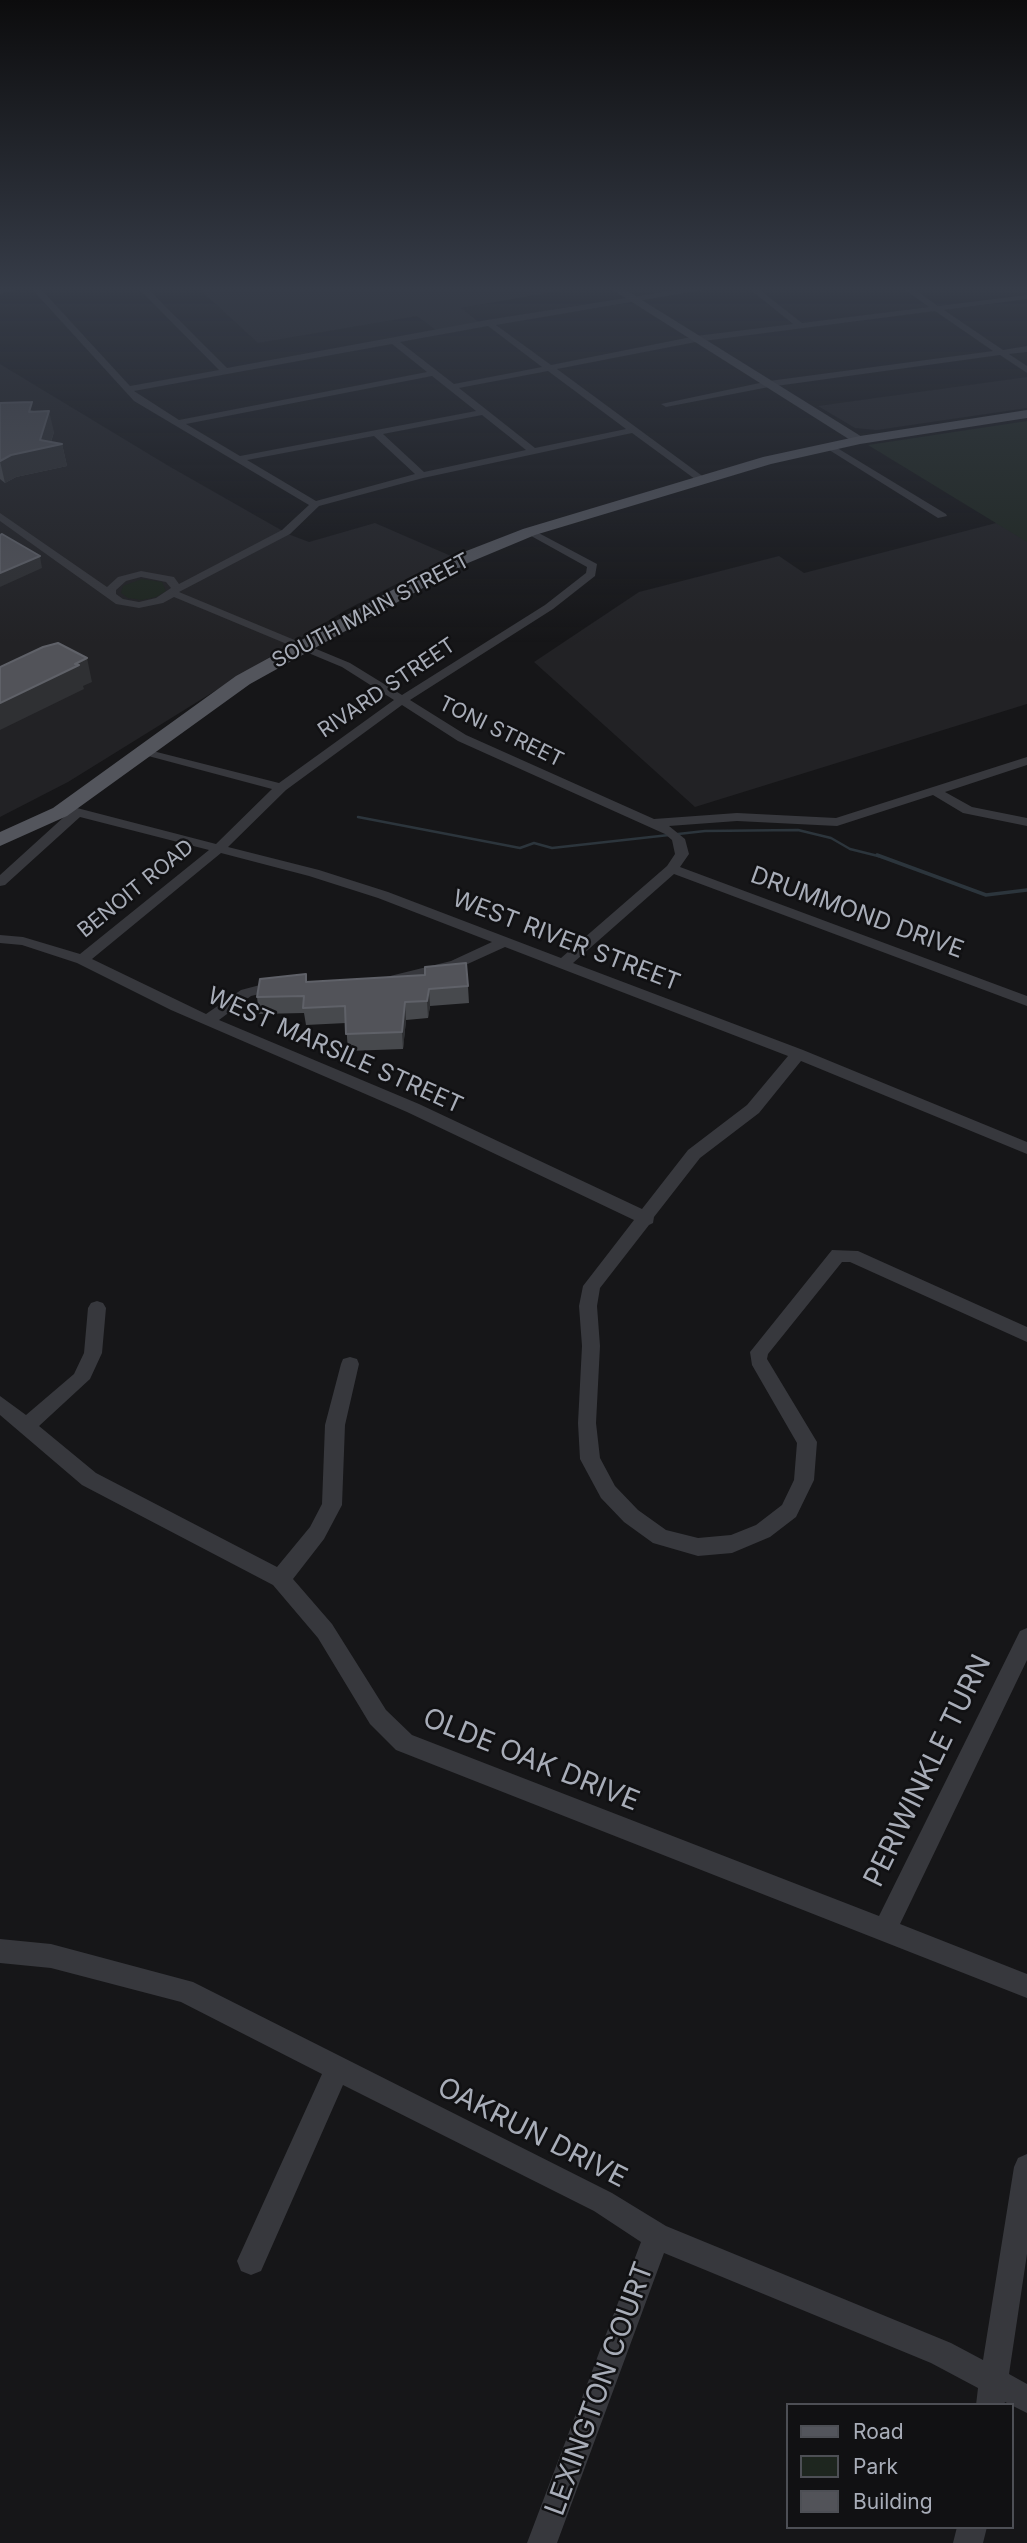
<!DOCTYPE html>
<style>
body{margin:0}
#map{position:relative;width:1027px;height:2543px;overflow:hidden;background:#161618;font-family:Inter,sans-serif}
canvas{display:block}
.legend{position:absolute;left:786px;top:2403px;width:228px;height:126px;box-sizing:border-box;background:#111113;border:2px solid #4d4f55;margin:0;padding:9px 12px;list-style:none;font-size:21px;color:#a8adb8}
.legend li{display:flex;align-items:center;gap:14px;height:35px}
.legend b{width:35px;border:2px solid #4d4f55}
</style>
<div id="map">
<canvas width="1027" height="2543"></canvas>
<ul class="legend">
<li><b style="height:9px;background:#53555c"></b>Road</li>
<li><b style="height:19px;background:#1e261f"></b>Park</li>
<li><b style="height:19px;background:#525359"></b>Building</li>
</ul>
</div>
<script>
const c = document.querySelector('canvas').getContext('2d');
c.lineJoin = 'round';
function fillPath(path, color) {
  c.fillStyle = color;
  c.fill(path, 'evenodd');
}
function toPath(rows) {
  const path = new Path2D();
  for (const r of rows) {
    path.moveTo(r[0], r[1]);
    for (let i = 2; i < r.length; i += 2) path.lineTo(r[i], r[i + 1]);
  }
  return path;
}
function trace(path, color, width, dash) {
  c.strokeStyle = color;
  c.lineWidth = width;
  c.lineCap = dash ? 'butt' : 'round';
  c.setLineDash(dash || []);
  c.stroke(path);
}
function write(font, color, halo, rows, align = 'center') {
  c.font = font + ' Inter,sans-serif';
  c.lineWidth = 5;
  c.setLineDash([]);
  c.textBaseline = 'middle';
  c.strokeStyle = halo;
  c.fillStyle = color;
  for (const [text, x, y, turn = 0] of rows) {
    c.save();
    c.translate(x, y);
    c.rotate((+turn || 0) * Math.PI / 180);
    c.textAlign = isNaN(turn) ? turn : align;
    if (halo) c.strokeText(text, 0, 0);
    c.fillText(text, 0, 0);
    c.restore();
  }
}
fillPath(toPath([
 [197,287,580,287,461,308,480,323,437,331,417,316,258,343],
 [0,364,167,465,288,534,309,542,375,523,451,556,344,611,68,782,0,817],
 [1027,377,1027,408,877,430,855,428,818,406],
 [1000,522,1027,539,1027,704,695,807,534,662,639,592,779,556,804,573]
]), '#222225');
fillPath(toPath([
 [1027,421,1027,542,868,445],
 [142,579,162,582,166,591,156,597,142,600,128,598,121,593,123,586]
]), '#1e261f');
trace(toPath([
 [358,817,520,848,534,843,552,848,705,831,798,830,831,838,850,849,882,857]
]), '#2c353c', 2.5);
trace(toPath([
 [877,855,986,895,1027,890]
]), '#2c353c', 3.5);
fillPath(toPath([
 [11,287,29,287,0,294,0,290,11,287],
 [30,287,39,287,130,386,219,370,137,287,146,287,227,368,487,320,695,287,720,287,496,325,551,365,696,336,793,324,747,287,756,287,802,323,929,307,901,287,911,287,938,306,1027,295,1027,299,944,310,1003,350,1027,346,1027,352,1009,354,1027,366,1027,373,1000,355,769,387,666,407,661,404,769,381,993,351,935,311,696,342,557,369,705,478,705,482,699,482,632,433,423,478,319,506,290,534,179,592,350,663,402,695,545,605,586,573,587,567,524,532,533,530,597,564,595,576,553,609,410,700,466,735,654,819,737,813,836,818,1027,757,1027,765,945,792,972,807,1027,818,1027,826,963,813,933,795,837,826,737,821,669,826,685,839,689,854,680,867,1027,996,1027,1006,674,874,573,963,803,1050,1027,1142,1027,1154,801,1061,759,1113,700,1158,654,1217,653,1223,649,1225,600,1288,597,1306,600,1346,596,1423,600,1458,615,1486,638,1510,666,1530,698,1538,731,1535,756,1525,782,1505,794,1480,797,1443,752,1365,750,1352,832,1250,858,1251,1027,1327,1027,1342,850,1262,842,1262,768,1354,767,1359,817,1442,814,1480,796,1517,770,1537,732,1553,698,1556,653,1543,624,1522,601,1498,580,1459,578,1423,582,1346,579,1306,583,1286,634,1220,407,1112,171,1010,77,963,22,945,0,943,0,935,23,937,80,954,209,850,80,817,5,885,0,886,0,875,65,816,55,815,55,809,77,808,216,844,272,789,137,753,137,747,279,783,394,700,342,667,174,597,163,603,139,608,116,604,0,521,0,513,107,587,118,577,141,571,174,577,179,584,282,530,309,505,134,401,30,287],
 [488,326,542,367,454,384,400,342,488,326],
 [392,344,427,372,179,420,134,391,392,344],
 [548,371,626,429,535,448,459,388,548,371],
 [432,376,476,411,240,456,186,424,432,376],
 [482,415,526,450,424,472,383,434,482,415],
 [374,436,415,474,316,501,247,460,374,436],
 [141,577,166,582,171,588,156,598,139,602,123,599,116,594,116,590,126,581,141,577],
 [402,705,458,741,665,834,672,840,675,854,667,866,561,958,388,892,319,870,228,847,286,790,402,705],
 [221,853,309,876,378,898,492,942,451,961,386,977,386,983,391,985,461,967,505,947,788,1056,747,1105,688,1150,642,1209,419,1104,219,1020,251,996,284,988,284,982,279,980,241,990,206,1014,92,959,221,853],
 [829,443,946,514,947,516,938,518,826,448,824,446,829,443],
 [97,1301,103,1303,106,1308,102,1353,90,1379,39,1426,96,1473,277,1567,310,1527,322,1504,325,1425,341,1364,343,1359,350,1357,357,1359,359,1364,345,1425,342,1505,324,1539,293,1579,332,1624,386,1710,412,1735,879,1916,1020,1631,1027,1628,1027,1660,900,1924,1027,1974,1027,1998,396,1750,370,1724,318,1638,273,1585,82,1485,0,1415,0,1396,26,1415,74,1374,84,1353,88,1308,91,1303,97,1301],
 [0,1939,51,1944,193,1982,612,2193,666,2226,951,2343,983,2360,1014,2167,1018,2158,1027,2154,1027,2254,1009,2374,1027,2384,1027,2413,1005,2402,1004,2405,976,2405,978,2388,931,2363,664,2253,557,2543,527,2543,641,2242,594,2211,343,2085,261,2271,251,2275,241,2271,237,2261,322,2074,181,2002,51,1968,0,1963,0,1939],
 [957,2527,987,2527,983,2543,953,2543,957,2527]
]), '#37383d');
fillPath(toPath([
 [608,287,621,287,867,440,855,443,608,287]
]), '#45474d');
fillPath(toPath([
 [1027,410,1027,418,860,444,771,464,535,535,468,563,250,684,67,816,0,846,0,832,53,808,236,676,456,555,523,529,763,457,860,436,1027,410]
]), '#53555c');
fillPath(toPath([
 [0,403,34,411,54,432,51,442,62,444,67,466,16,477,5,483,0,479],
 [306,974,307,982,468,986,469,1003,430,1006,428,1018,406,1020,403,1049,348,1051,346,1023,306,1025,304,1013,259,1014,257,997]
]), '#47494d');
fillPath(toPath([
 [49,411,54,432,49,447,62,444,67,466,16,477,5,483,0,461,40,440],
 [40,556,42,568,0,587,0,573],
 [87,658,92,682,83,686,84,689,0,730,0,703],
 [429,989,430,1006,428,1018,427,1001],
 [405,1002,406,1020,403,1049,402,1032]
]), '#2f3033');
const building = toPath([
 [32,402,29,412,49,411,40,440,62,444,11,455,0,461,0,403,32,402],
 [2,534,40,556,0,573,0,535,2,534],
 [58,643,87,658,75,664,79,665,0,703,0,667,43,647,58,643],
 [466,963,468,986,429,989,427,1001,405,1002,402,1032,346,1034,345,1006,303,1008,304,996,257,997,260,979,306,974,306,982,425,975,425,967,466,963]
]);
fillPath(building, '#525359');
trace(building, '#5f6168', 2);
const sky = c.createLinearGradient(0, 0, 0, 643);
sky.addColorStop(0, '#0c0c0d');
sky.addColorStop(0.45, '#363c48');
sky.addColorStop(1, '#363c4800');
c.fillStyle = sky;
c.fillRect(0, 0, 1027, 643);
write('21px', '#a8adb8', '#111113', [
 ["SOUTH MAIN STREET",371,611,-28],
 ["RIVARD STREET",387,688,-34],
 ["TONI STREET",501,732,26],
 ["BENOIT ROAD",136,889,-39]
]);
write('24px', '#a8adb8', '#111113', [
 ["DRUMMOND DRIVE",857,913,20],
 ["WEST RIVER STREET",566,941,21],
 ["WEST MARSILE STREET",335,1051,24]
]);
write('28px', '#a8adb8', '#111113', [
 ["OLDE OAK DRIVE",531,1760,22],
 ["PERIWINKLE TURN",928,1771,-64],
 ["OAKRUN DRIVE",532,2133,27],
 ["LEXINGTON COURT",600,2389,-70]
]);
</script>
